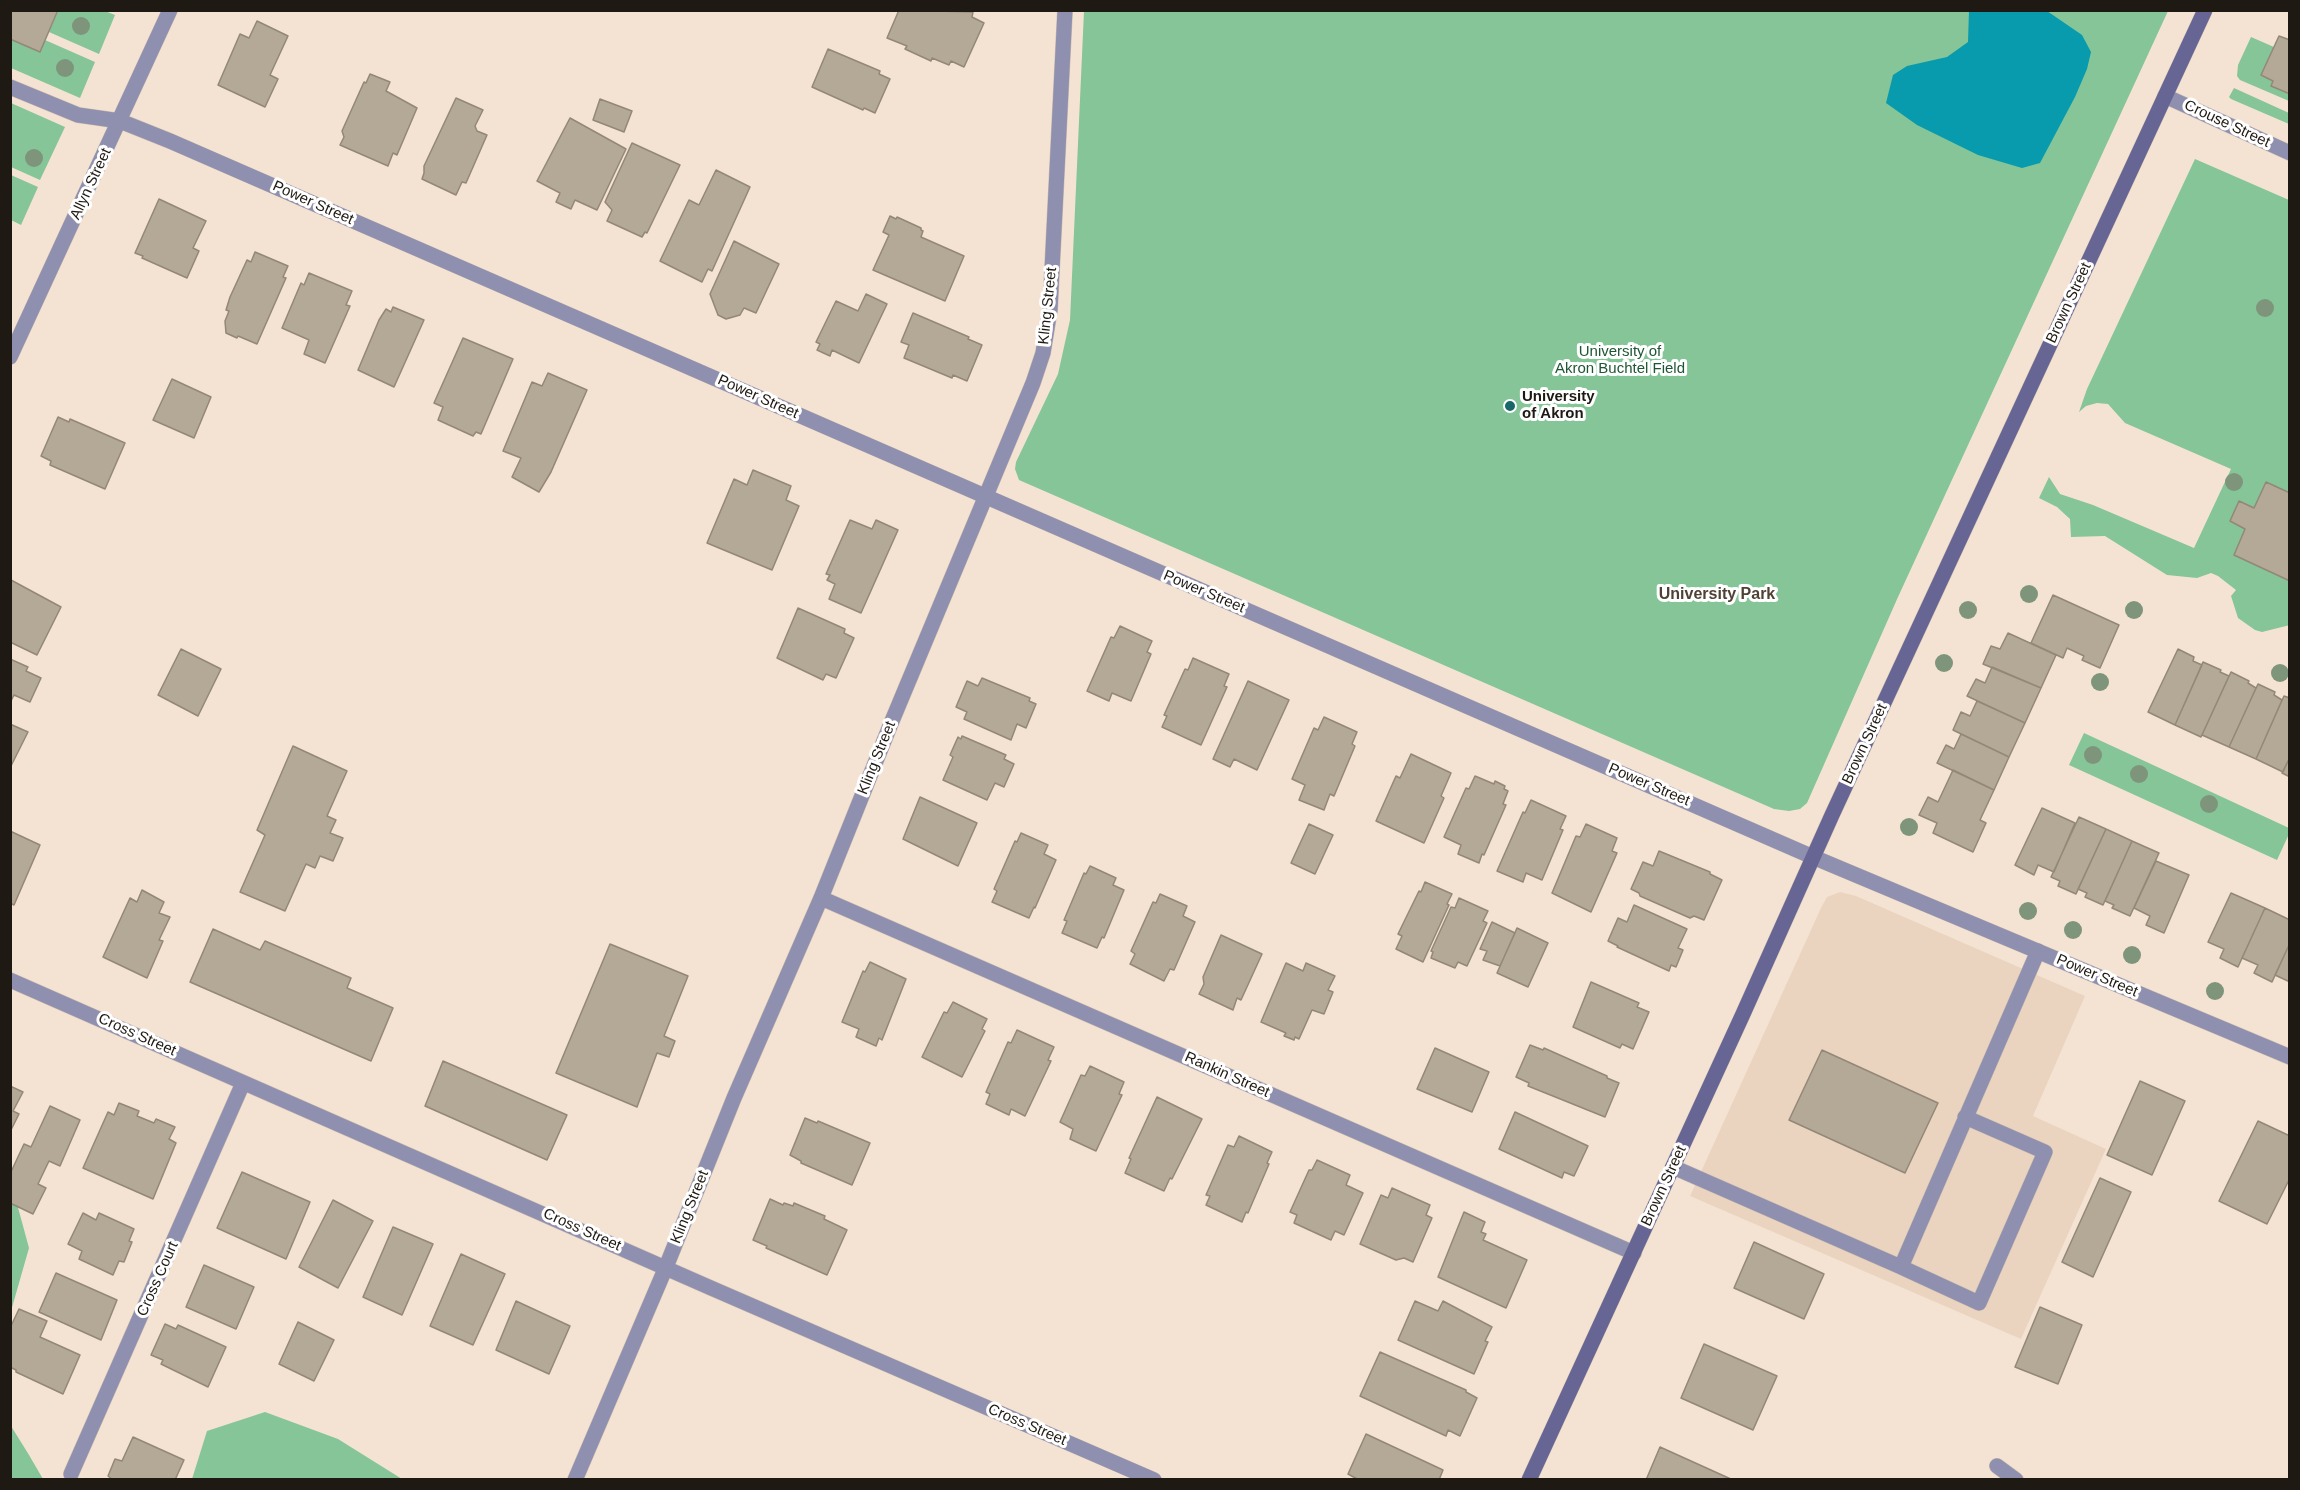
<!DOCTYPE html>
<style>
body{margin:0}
#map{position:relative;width:2300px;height:1490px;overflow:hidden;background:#f4e3d3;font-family:Arial,sans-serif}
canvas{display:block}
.frame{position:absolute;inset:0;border:12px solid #1f1913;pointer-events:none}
</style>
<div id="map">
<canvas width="2300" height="1490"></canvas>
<div class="frame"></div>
</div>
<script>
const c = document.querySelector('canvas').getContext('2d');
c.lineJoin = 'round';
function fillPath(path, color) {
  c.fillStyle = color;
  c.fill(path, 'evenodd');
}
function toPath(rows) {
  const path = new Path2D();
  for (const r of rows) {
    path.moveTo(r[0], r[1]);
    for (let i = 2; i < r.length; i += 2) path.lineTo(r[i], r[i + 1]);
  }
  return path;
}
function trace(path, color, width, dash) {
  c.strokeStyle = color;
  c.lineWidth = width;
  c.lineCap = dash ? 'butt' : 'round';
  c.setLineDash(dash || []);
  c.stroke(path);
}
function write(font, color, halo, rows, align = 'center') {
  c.font = font + ' Arial,sans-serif';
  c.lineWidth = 6;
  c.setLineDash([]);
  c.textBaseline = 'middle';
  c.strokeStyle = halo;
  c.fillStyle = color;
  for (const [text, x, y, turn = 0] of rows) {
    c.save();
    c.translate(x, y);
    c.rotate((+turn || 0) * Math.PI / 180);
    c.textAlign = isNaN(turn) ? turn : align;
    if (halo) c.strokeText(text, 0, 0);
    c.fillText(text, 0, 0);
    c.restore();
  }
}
fillPath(toPath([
 [1840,892,1856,896,2085,996,2033,1116,2106,1149,2021,1339,1690,1196,1821,908,1827,897]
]), '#ead4bf');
fillPath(toPath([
 [58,11,105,11,115,15,99,54,49,32],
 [1084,11,2168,11,1898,597,1807,803,1800,809,1789,811,1774,809,1019,480,1015,469,1016,462,1058,374,1070,320],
 [2251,37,2274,47,2262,75,2273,81,2271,86,2289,94,2289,101,2240,80,2237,76,2238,65],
 [10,39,39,52,45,40,95,62,80,98,11,68],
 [2234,88,2289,113,2289,124,2231,99,2229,97],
 [11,103,65,127,40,180,11,167],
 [2195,159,2289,200,2290,625,2262,632,2255,630,2238,618,2231,596,2236,590,2218,576,2211,573,2197,578,2167,575,2105,536,2071,537,2070,519,2057,507,2039,498,2049,477,2060,494,2093,505,2194,548,2231,469,2125,423,2108,404,2097,403,2086,406,2079,412,2087,389],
 [11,175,38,187,21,225,11,220],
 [2084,733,2289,828,2289,834,2277,860,2069,765],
 [10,1178,29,1248,11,1311,10,1311],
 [265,1412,338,1439,402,1479,192,1479,207,1431],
 [11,1426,29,1455,43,1479,11,1479]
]), '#85c598');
fillPath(toPath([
 [1969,11,2047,11,2082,35,2091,52,2087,69,2075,97,2040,163,2022,168,1978,155,1917,125,1886,103,1893,75,1907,66,1947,57,1968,42]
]), '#079bad');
const building = toPath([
 [10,10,58,10,40,52,10,39,10,10],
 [899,10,973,12,972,17,984,23,964,67,951,61,949,65,932,58,931,61,905,49,907,46,887,38,899,10],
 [257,21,288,36,270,75,278,79,265,107,218,85,240,34,249,38,257,21],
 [2279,36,2290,40,2290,94,2271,86,2273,81,2261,75,2279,36],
 [828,49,880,71,879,74,890,79,875,113,864,108,863,110,812,87,828,49],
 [370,74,390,82,386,91,417,108,397,155,393,153,388,166,340,145,344,137,342,131,364,82,366,83,370,74],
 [456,98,483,110,475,126,477,131,487,135,466,183,462,182,456,195,422,179,424,173,424,166,456,98],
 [600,99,632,111,624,132,593,120,600,99],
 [570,118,626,149,597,210,575,200,571,209,556,202,560,193,537,181,570,118],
 [632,143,680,165,647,233,645,232,642,237,607,221,612,210,605,202,632,143],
 [716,170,750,187,712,271,708,269,702,282,660,261,689,200,699,205,716,170],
 [159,199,206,221,193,248,199,251,187,278,142,258,143,256,135,253,159,199],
 [890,216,896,219,897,217,921,228,921,230,923,231,921,237,964,256,945,301,873,270,889,235,883,232,890,216],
 [734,241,779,264,756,313,744,308,740,315,726,319,718,315,710,294,734,241],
 [255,252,288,266,283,277,286,278,257,344,238,336,237,338,226,333,225,321,229,311,226,310,230,297,247,260,251,262,255,252],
 [309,273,352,291,346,305,350,306,325,363,304,354,309,340,282,328,301,283,304,285,309,273],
 [866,294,887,304,859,363,832,350,830,356,817,350,820,344,816,342,836,301,858,311,866,294],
 [393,307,424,320,394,387,358,370,379,320,386,309,391,312,393,307],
 [913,313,969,337,968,339,982,345,967,381,953,375,952,378,904,358,909,345,901,342,913,313],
 [463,338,513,359,481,434,476,432,473,436,438,420,443,407,434,403,463,338],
 [548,373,587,390,551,472,539,492,512,477,521,458,503,451,532,382,542,386,548,373],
 [172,379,211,397,194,438,153,420,172,379],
 [58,417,69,422,70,419,125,443,105,489,50,465,51,461,41,456,58,417],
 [753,470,791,486,786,500,799,506,772,570,707,543,734,479,747,485,753,470],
 [2266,482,2290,493,2290,581,2234,555,2245,529,2230,521,2239,501,2254,508,2266,482],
 [850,520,872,529,876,520,898,530,861,613,829,599,835,584,827,580,830,575,826,574,850,520],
 [11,580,61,607,37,655,10,642,11,580],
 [2053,595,2119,625,2100,668,2082,660,2084,656,2067,648,2063,658,2031,643,2053,595],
 [798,608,845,629,844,633,854,638,836,678,826,674,823,680,777,658,798,608],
 [1120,626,1152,641,1147,652,1151,654,1131,701,1112,693,1109,701,1087,691,1111,637,1114,638,1120,626],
 [2008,633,2056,655,2041,688,1983,664,1991,646,2000,649,2008,633],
 [181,649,221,669,198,716,158,695,181,649],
 [2178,649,2194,657,2193,661,2202,665,2175,725,2148,712,2178,649],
 [1193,658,1229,674,1224,686,1227,687,1201,745,1162,727,1167,716,1164,715,1185,669,1188,670,1193,658],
 [10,659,28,667,26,671,41,678,30,702,14,695,10,703,10,659],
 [2203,662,2221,670,2220,672,2229,676,2201,737,2175,725,2203,662],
 [1992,667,2041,688,2025,723,1967,696,1976,679,1985,683,1992,667],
 [2231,672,2249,681,2248,683,2256,688,2229,747,2202,735,2231,672],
 [982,678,1030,698,1029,701,1036,704,1026,728,1017,724,1011,740,964,719,967,712,956,707,967,681,978,686,982,678],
 [1248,681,1289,700,1257,770,1234,759,1230,767,1213,759,1248,681],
 [2258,684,2275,692,2274,695,2282,700,2256,759,2229,747,2258,684],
 [2284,696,2290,698,2290,757,2283,772,2256,759,2284,696],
 [1977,701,2025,723,2009,757,1953,730,1961,712,1970,716,1977,701],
 [1324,717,1357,732,1352,744,1355,746,1334,796,1330,794,1324,810,1299,800,1305,785,1292,779,1314,728,1318,730,1324,717],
 [10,724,28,732,11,766,10,765,10,724],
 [1961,734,2009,757,1994,790,1937,763,1946,745,1954,749,1961,734],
 [962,736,1006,755,1004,759,1014,764,1004,787,995,783,987,800,943,780,953,757,950,755,958,737,961,739,962,736],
 [293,746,347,771,327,816,336,820,330,833,343,838,333,861,320,856,315,868,306,864,285,911,240,892,265,835,257,830,293,746],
 [1411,754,1451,773,1441,796,1444,798,1424,843,1376,821,1396,776,1400,778,1411,754],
 [2290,757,2290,777,2282,773,2290,757],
 [1953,770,1994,790,1980,820,1986,823,1973,852,1933,833,1937,823,1919,815,1928,797,1938,802,1953,770],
 [1475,776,1494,784,1495,781,1505,786,1504,789,1508,791,1503,804,1506,805,1484,855,1482,854,1479,863,1458,854,1461,845,1444,837,1466,788,1469,789,1475,776],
 [920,797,977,823,958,866,903,839,920,797],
 [1531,800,1566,816,1560,829,1563,830,1542,880,1526,873,1523,882,1497,871,1523,812,1525,813,1531,800],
 [2042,808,2075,823,2054,872,2038,865,2034,875,2015,865,2042,808],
 [2079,817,2106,829,2076,894,2058,886,2060,881,2051,877,2079,817],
 [1309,824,1333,835,1315,874,1291,863,1309,824],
 [1586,824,1617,838,1612,851,1617,853,1591,912,1552,893,1576,836,1580,837,1586,824],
 [2106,829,2132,841,2103,905,2085,897,2087,893,2078,889,2106,829],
 [10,831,40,845,14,905,10,903,10,831],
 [1021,833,1048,845,1044,854,1056,860,1035,908,1034,907,1029,918,992,902,997,891,994,889,1015,841,1017,842,1021,833],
 [2132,841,2159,853,2130,916,2112,908,2114,905,2105,901,2132,841],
 [1659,851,1710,872,1710,874,1722,880,1704,920,1694,916,1690,918,1640,896,1639,893,1631,889,1643,862,1653,866,1659,851],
 [2156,861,2189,875,2164,933,2146,925,2150,916,2134,908,2156,861],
 [1090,866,1116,878,1113,885,1124,890,1104,938,1102,937,1097,948,1062,933,1067,921,1064,920,1084,873,1086,874,1090,866],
 [1425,882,1452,894,1447,904,1449,905,1423,962,1396,949,1402,936,1398,934,1419,891,1421,892,1425,882],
 [142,890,164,902,159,913,170,917,159,940,163,941,147,978,103,957,130,898,137,902,142,890],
 [2231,893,2265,908,2238,967,2220,958,2224,949,2208,942,2231,893],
 [1160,894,1187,906,1183,916,1195,922,1174,970,1170,969,1164,981,1130,964,1135,954,1131,951,1153,902,1156,903,1160,894],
 [1459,898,1488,911,1483,921,1487,923,1467,966,1458,962,1455,968,1431,958,1433,952,1431,951,1451,907,1455,908,1459,898],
 [1634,905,1687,929,1678,948,1683,950,1676,967,1671,965,1669,971,1617,947,1618,946,1608,941,1618,918,1627,922,1634,905],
 [2265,908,2290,920,2290,943,2272,982,2254,973,2258,965,2242,958,2265,908],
 [1492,922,1515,933,1500,966,1483,960,1487,951,1480,949,1492,922],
 [1517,928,1548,943,1528,987,1497,973,1517,928],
 [213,929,260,950,265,941,351,978,347,988,393,1008,371,1061,190,982,213,929],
 [1221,935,1262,954,1241,1000,1237,998,1233,1010,1199,994,1204,984,1203,977,1221,935],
 [2290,943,2290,982,2275,975,2290,943],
 [610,944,688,976,664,1036,675,1041,669,1057,657,1053,637,1107,556,1073,610,944],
 [870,962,906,979,882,1040,879,1038,876,1046,856,1037,859,1029,842,1022,863,971,865,972,870,962],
 [1286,963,1303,971,1306,963,1335,976,1328,990,1333,992,1324,1014,1312,1010,1299,1039,1295,1037,1294,1040,1284,1036,1286,1033,1261,1022,1286,963],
 [1591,982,1639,1003,1637,1007,1649,1012,1633,1049,1622,1044,1620,1048,1573,1027,1591,982],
 [953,1002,987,1019,982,1029,985,1031,962,1077,922,1057,944,1012,947,1013,953,1002],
 [1017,1030,1054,1047,1048,1060,1051,1061,1025,1116,1011,1109,1009,1115,986,1104,990,1094,986,1092,1008,1042,1011,1043,1017,1030],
 [1530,1045,1543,1050,1544,1048,1607,1076,1607,1078,1619,1083,1605,1117,1528,1086,1529,1083,1516,1077,1530,1045],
 [1435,1048,1489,1072,1472,1112,1417,1089,1435,1048],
 [1822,1050,1938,1103,1905,1173,1789,1120,1822,1050],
 [443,1061,567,1115,547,1160,425,1106,443,1061],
 [1090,1066,1124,1082,1119,1094,1122,1095,1096,1151,1070,1139,1073,1129,1060,1122,1081,1075,1085,1076,1090,1066],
 [2140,1081,2185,1101,2152,1175,2107,1155,2140,1081],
 [10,1086,23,1092,13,1111,19,1114,10,1132,10,1086],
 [1157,1097,1202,1119,1172,1179,1170,1178,1164,1191,1125,1173,1131,1159,1129,1158,1157,1097],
 [119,1103,139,1111,137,1116,154,1123,156,1119,175,1127,169,1139,176,1143,153,1199,83,1168,108,1112,114,1115,119,1103],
 [50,1106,80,1120,60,1166,49,1161,38,1184,46,1188,33,1214,10,1203,10,1174,24,1144,31,1147,50,1106],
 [1515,1112,1588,1146,1574,1176,1564,1172,1562,1178,1499,1149,1515,1112],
 [805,1118,817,1123,818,1121,870,1143,852,1185,801,1163,801,1161,790,1155,805,1118],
 [2258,1121,2290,1136,2290,1178,2267,1224,2219,1201,2258,1121],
 [1239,1136,1272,1152,1267,1163,1269,1164,1248,1213,1246,1212,1242,1222,1206,1205,1210,1196,1206,1195,1228,1145,1234,1147,1239,1136],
 [1317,1160,1350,1175,1346,1185,1363,1193,1344,1235,1335,1231,1331,1240,1294,1223,1297,1215,1290,1212,1309,1170,1312,1170,1317,1160],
 [242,1172,310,1202,286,1259,217,1228,242,1172],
 [2100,1178,2131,1192,2093,1277,2062,1262,2100,1178],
 [1392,1188,1430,1205,1426,1215,1432,1218,1413,1262,1404,1258,1396,1260,1360,1244,1381,1195,1388,1198,1392,1188],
 [770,1199,783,1205,784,1203,793,1206,794,1203,825,1216,824,1219,847,1230,827,1275,766,1248,767,1246,753,1240,770,1199],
 [333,1200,373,1221,338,1288,299,1267,333,1200],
 [1464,1212,1485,1222,1481,1232,1486,1234,1483,1240,1527,1260,1506,1308,1438,1277,1464,1212],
 [83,1213,96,1220,99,1213,134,1229,129,1241,132,1242,124,1262,119,1261,113,1275,79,1259,82,1251,68,1244,83,1213],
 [393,1227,433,1244,402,1315,363,1297,393,1227],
 [1754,1242,1824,1274,1804,1319,1734,1288,1754,1242],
 [461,1254,505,1274,473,1345,430,1326,461,1254],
 [204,1265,254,1287,236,1329,186,1307,204,1265],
 [56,1273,117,1300,101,1340,39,1312,56,1273],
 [516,1301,570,1326,549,1374,496,1350,516,1301],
 [1415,1301,1438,1311,1443,1301,1492,1327,1485,1341,1488,1342,1474,1374,1398,1340,1415,1301],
 [2040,1307,2082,1325,2058,1384,2015,1367,2040,1307],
 [19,1309,47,1321,40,1337,80,1355,63,1394,16,1372,16,1370,10,1367,10,1328,19,1309],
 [298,1322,334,1340,314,1381,279,1364,298,1322],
 [165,1324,176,1329,178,1325,226,1347,208,1387,161,1364,163,1360,151,1355,165,1324],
 [1704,1344,1777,1376,1753,1430,1681,1398,1704,1344],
 [1380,1352,1466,1390,1466,1392,1477,1398,1460,1436,1448,1430,1446,1436,1360,1396,1380,1352],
 [1366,1434,1443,1470,1439,1480,1359,1480,1348,1474,1366,1434],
 [133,1437,184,1460,175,1480,113,1480,108,1476,115,1459,122,1461,133,1437],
 [1660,1447,1733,1480,1646,1480,1660,1447]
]);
fillPath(building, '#b4a897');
trace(building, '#938877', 1.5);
const lane = toPath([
 [1673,1167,1901,1267,2038,951],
 [1901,1267,1979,1303,2045,1152,1965,1117],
 [1997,1466,2016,1480]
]);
const street = toPath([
 [10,87,78,115,120,121,170,141,1813,857,2290,1057],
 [2165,96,2290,153],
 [10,357,170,10],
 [821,898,1634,1253],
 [10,980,711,1288,1154,1480],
 [71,1474,243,1083],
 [575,1480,666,1267,734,1098,821,898,892,721,1033,383,1043,353,1050,310,1065,10]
]);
const secondary = toPath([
 [1529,1480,1743,1014,1832,815,2205,10]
]);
trace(lane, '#cebfb0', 16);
trace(street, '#cebfb0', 16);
trace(secondary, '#cebfb0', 16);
trace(lane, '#8f8fb0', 15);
trace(street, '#8f8fb0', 15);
trace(secondary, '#666594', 15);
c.fillStyle = '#7e957b';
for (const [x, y] of [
 [81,26],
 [65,68],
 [34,158],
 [2265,308],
 [2234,482],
 [2029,594],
 [1968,610],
 [2134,610],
 [1944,663],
 [2280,673],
 [2100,682],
 [2093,755],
 [2139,774],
 [2209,804],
 [1909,827],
 [2028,911],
 [2073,930],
 [2132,955],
 [2215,991]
]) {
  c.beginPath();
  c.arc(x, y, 9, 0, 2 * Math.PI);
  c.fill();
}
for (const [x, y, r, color] of [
 [1510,406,6,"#186769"]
]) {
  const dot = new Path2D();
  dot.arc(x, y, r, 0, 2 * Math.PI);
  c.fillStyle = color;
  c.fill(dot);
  trace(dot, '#fff', 2);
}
write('15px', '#1f1913', '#fff', [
 ["Crouse Street",2227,124,25],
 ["Allyn Street",91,184,-65],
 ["Power Street",313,203,24],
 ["Brown Street",2069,303,-65],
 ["Kling Street",1048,306,-84],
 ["Power Street",758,397,24],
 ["Power Street",1204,592,23],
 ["Brown Street",1865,744,-65],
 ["Kling Street",877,758,-68],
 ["Power Street",1649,785,23],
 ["Power Street",2097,976,23],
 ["Cross Street",137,1035,24],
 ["Rankin Street",1227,1075,24],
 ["Brown Street",1664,1186,-65],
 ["Kling Street",690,1207,-68],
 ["Cross Street",582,1230,24],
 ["Cross Court",158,1279,-66],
 ["Cross Street",1027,1425,23]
]);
write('15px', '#1e5633', '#fff', [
 ["University of",1620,352],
 ["Akron Buchtel Field",1620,369]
]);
write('bold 15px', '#1f1913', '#fff', [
 ["University",1522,397],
 ["of Akron",1522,414]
], 'left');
write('bold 16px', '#4f4134', '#fff', [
 ["University Park",1717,595]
]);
</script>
